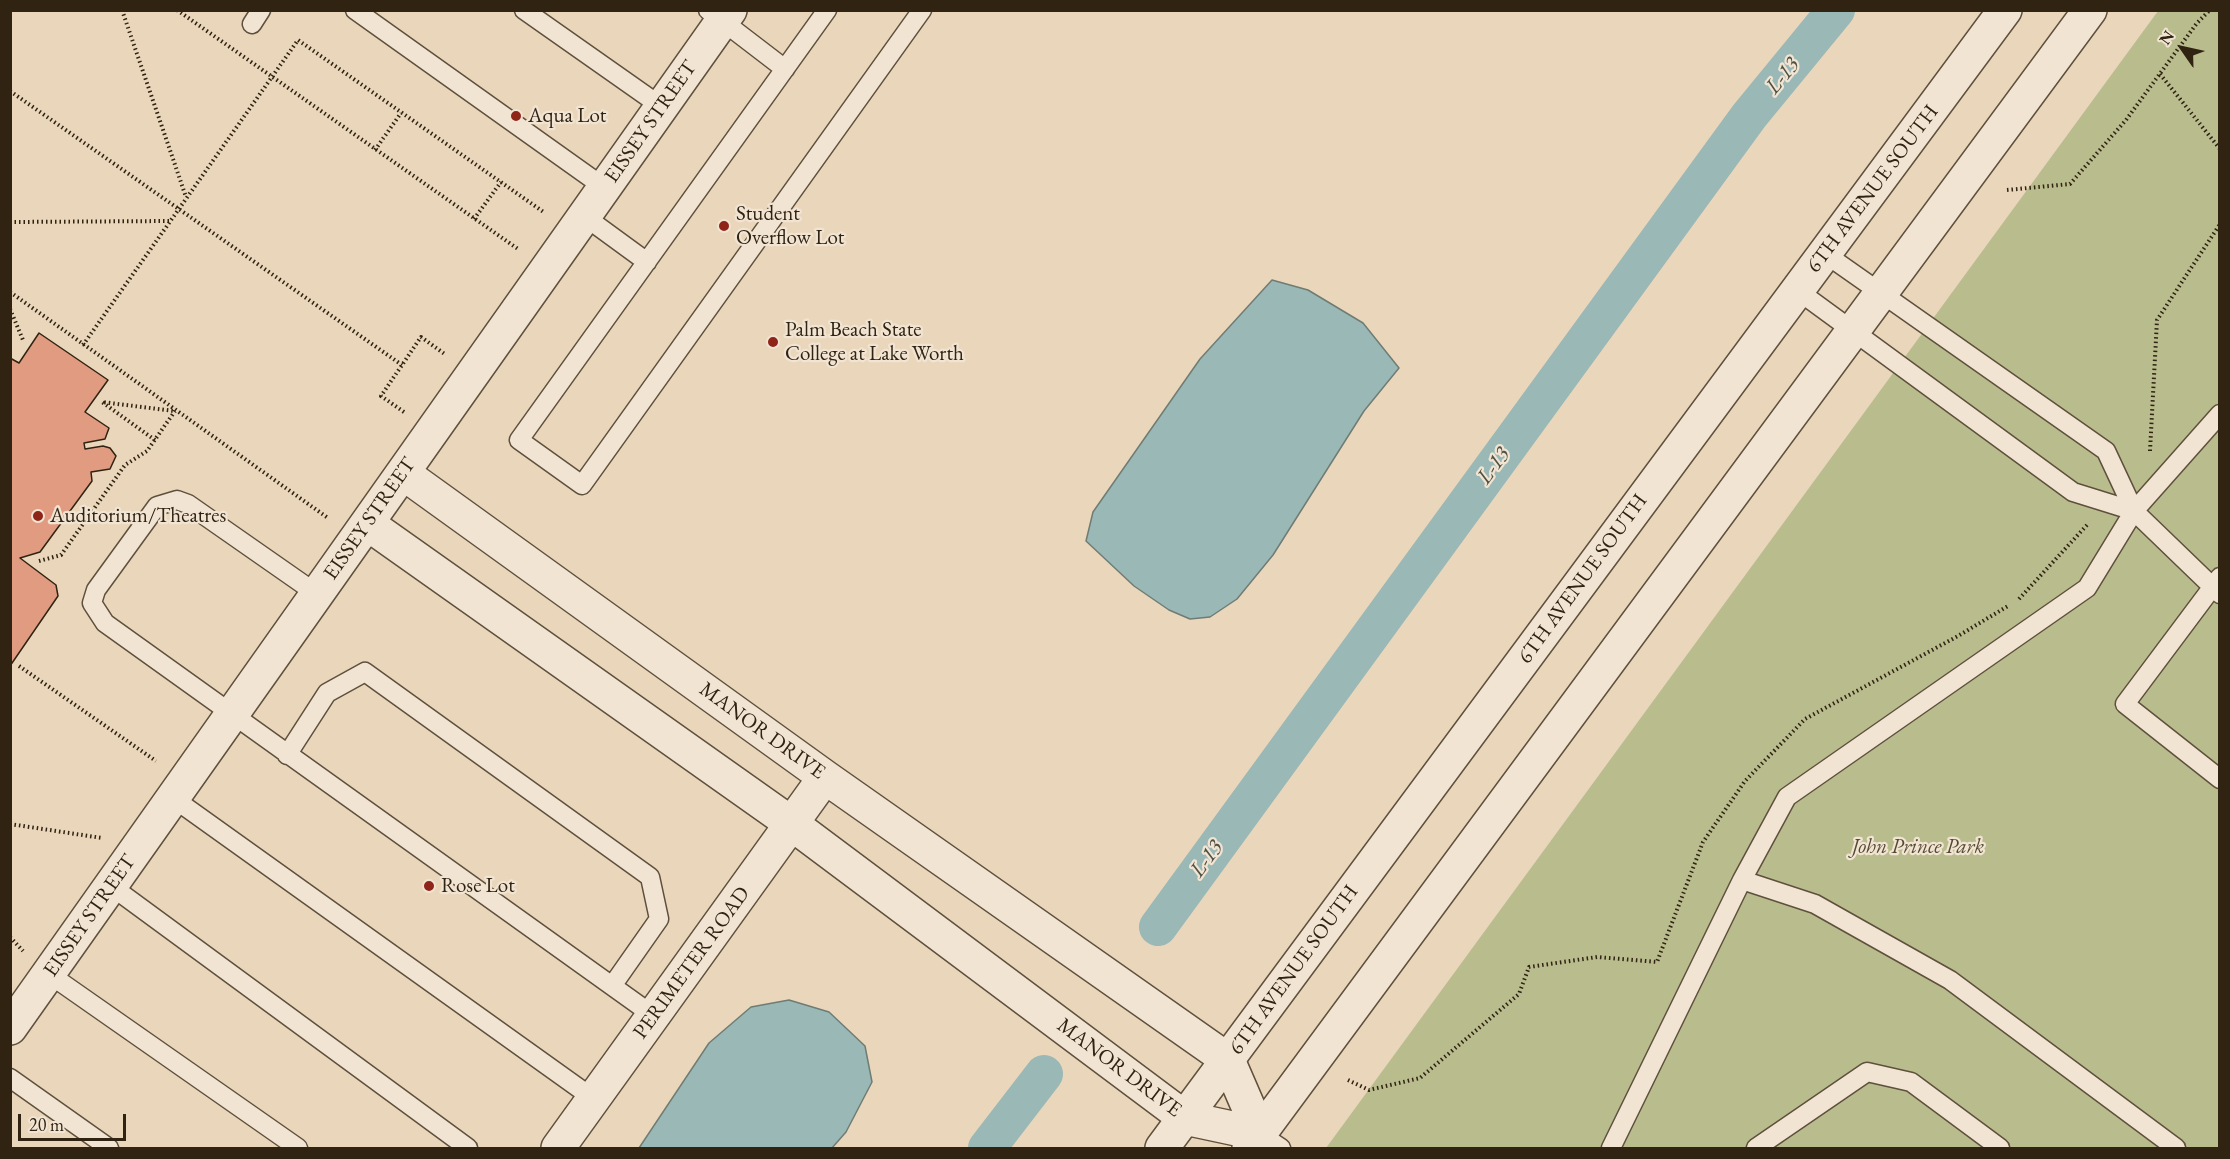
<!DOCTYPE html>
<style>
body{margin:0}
#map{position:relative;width:2230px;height:1159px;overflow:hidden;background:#ead6bb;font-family:"EB Garamond",serif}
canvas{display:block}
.frame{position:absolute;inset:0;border:12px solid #302312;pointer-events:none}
.north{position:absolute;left:2152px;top:18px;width:60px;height:60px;-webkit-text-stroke:4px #f1e4d3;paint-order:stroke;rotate:304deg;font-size:16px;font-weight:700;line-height:24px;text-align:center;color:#302312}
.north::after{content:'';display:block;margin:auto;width:21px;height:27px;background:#302312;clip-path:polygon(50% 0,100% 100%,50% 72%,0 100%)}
.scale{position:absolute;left:18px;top:1114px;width:108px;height:27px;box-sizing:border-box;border:3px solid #302312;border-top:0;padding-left:8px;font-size:18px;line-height:21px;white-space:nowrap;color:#302312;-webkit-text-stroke:4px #f1e4d3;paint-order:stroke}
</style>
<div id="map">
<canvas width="2230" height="1159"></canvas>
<div class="frame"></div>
<div class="north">N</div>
<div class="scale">20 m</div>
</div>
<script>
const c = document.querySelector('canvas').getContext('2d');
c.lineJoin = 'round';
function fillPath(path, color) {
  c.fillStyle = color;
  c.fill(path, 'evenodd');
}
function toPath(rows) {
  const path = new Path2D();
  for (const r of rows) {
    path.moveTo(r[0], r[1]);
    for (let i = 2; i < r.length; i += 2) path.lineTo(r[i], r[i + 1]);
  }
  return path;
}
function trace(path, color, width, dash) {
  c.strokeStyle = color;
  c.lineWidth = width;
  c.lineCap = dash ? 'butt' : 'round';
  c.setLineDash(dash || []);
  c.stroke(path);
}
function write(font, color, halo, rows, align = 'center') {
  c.font = font + ' "EB Garamond",serif';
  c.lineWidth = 4.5;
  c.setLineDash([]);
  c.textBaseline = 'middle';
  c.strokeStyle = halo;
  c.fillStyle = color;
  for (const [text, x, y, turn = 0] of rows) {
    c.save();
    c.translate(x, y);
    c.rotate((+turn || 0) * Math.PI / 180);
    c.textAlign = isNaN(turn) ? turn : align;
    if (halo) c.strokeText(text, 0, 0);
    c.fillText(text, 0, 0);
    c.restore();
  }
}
fillPath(toPath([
 [2158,11,2219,11,2219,1148,1326,1148]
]), '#b9bd8e');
const water = toPath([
 [1272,280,1308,290,1363,323,1399,368,1364,411,1273,555,1237,599,1210,617,1190,619,1169,610,1134,586,1086,541,1093,512,1200,359,1272,280],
 [789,1000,829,1012,865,1046,872,1082,846,1132,832,1148,639,1148,709,1043,751,1007,789,1000]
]);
fillPath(water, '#99b8b6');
trace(water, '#6f7c74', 1.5);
trace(toPath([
 [1158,927,1749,116,1836,10],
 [987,1148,1044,1074]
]), '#99b8b6', 38);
const building = toPath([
 [39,333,108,380,85,412,109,428,105,439,84,443,85,449,103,446,110,448,116,456,110,469,91,472,92,481,40,552,20,558,56,585,58,596,10,666,10,358,19,363,39,333]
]);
fillPath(building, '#e09b81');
trace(building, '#302312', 1.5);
const service = toPath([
 [355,10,605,188],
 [524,10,662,107],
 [708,10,785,69],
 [827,10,519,440,582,485,922,10],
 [252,24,261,10],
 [584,216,647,262],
 [1824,253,2106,451,2134,511,2220,594],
 [1797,290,2073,492,2134,511],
 [2220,577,2125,704,2220,779],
 [317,594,188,504,177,500,157,506,96,590,92,603,105,623,654,1016],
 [287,755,327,693,365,672,650,877,659,919,612,986],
 [173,798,594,1099],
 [1742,880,1815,904,1950,980,2176,1148],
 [111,886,468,1148],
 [49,974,298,1148],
 [10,1078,109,1148],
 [1260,1134,1281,1148],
 [1611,1148,1742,880,1787,797,2087,588,2134,511,2220,414],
 [1756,1148,1867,1072,1911,1082,2000,1148]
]);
const minor = toPath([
 [403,473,825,777,1228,1060,1260,1134],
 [368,524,792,824,1185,1118,1260,1134],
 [10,1028,730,10],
 [558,1148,825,777]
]);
const tertiary = toPath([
 [1162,1148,2005,10],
 [1249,1148,2090,10]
]);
trace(service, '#5e503c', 21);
trace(minor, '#5e503c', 36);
trace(tertiary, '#5e503c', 36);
trace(toPath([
 [122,10,186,197],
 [177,10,518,249],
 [2160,74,2220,149],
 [10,91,402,365],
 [375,150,401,113],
 [2007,190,2070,184,2126,120,2197,23,2210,10],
 [474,219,501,182],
 [10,222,170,221],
 [10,292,328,518],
 [10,309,23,340],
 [83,345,298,40,545,213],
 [404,412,381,396,421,337,446,355],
 [155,440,102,402,174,411],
 [2150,451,2157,320,2220,224],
 [39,561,61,555,125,465,147,451,175,411],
 [2019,599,2087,525],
 [19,666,156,761],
 [10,824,102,838],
 [10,937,23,951],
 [1348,1080,1369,1090,1420,1078,1519,994,1529,967,1597,957,1657,962,1703,842,1745,781,1805,719,1958,636,2008,606]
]), '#302312', 4, [1.5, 3]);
trace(service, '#f1e4d3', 18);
trace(minor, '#f1e4d3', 33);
trace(tertiary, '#f1e4d3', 33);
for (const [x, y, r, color] of [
 [516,116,6,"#8f2418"],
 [724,226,6,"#8f2418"],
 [773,342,6,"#8f2418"],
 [38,516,6,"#8f2418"],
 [429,886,6,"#8f2418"]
]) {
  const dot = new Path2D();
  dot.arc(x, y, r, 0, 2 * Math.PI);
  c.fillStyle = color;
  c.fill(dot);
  trace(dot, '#f1e4d3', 2);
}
write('21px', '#302312', '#f1e4d3', [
 ["Aqua Lot",528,116],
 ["Student",736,214],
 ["Overflow Lot",736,238],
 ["Palm Beach State",785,330],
 ["College at Lake Worth",785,354],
 ["Auditorium/Theatres",50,516],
 ["Rose Lot",441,886]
], 'left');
write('21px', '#302312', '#f1e4d3', [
 ["EISSEY STREET",651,122,-55],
 ["6TH AVENUE SOUTH",1873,189,-53],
 ["EISSEY STREET",370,519,-55],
 ["6TH AVENUE SOUTH",1583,579,-54],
 ["MANOR DRIVE",762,731,36],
 ["EISSEY STREET",90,916,-55],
 ["PERIMETER ROAD",692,963,-54],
 ["6TH AVENUE SOUTH",1294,970,-54],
 ["MANOR DRIVE",1119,1068,37]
]);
write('italic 21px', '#524a31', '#f1e4d3', [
 ["John Prince Park",1918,847]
]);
write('italic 22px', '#505043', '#f1e4d3', [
 ["L-13",1783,76,-51],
 ["L-13",1494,466,-54],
 ["L-13",1207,859,-54]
]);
</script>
